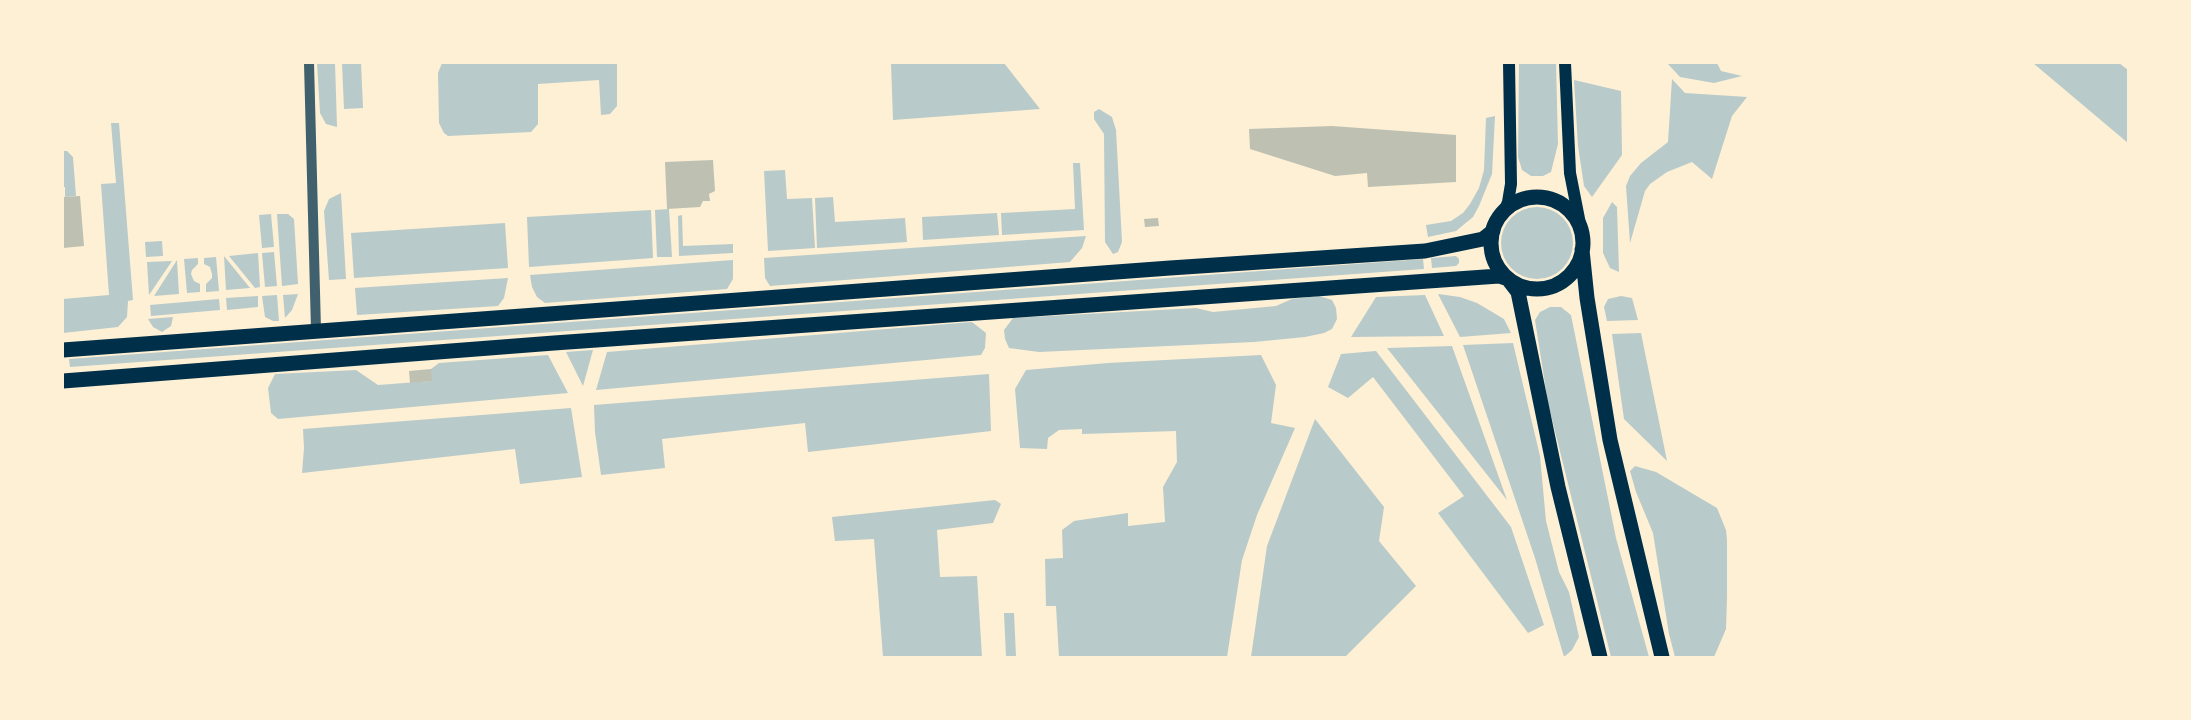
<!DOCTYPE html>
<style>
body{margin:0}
#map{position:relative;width:2191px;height:720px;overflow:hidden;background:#fdf0d5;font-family:Rubik,sans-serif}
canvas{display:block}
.frame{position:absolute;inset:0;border:64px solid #fdf0d5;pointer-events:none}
</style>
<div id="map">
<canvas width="2191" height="720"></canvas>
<div class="frame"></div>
</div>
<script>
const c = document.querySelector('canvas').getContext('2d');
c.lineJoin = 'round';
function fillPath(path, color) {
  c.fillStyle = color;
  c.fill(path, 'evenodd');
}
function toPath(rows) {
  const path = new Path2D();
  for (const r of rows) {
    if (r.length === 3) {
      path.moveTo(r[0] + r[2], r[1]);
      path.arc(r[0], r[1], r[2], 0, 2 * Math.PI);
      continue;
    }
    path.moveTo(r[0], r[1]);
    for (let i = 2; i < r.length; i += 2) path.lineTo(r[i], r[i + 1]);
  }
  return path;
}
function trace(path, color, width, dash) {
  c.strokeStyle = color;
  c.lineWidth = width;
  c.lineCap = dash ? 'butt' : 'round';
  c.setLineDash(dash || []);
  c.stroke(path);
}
fillPath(toPath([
 [317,63,335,63,337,127,326,124,320,113],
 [342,63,361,63,363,108,344,109],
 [442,63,617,63,617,106,610,114,601,115,599,80,538,84,538,124,531,132,448,136,444,133,439,123,438,73],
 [891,63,1004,63,1040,109,893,120],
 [1519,63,1556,63,1558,144,1551,172,1543,176,1531,176,1522,170,1518,157],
 [1667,63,1717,63,1721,71,1742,76,1714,83,1680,77],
 [2033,63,2119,63,2128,70,2128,143],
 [1672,79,1685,93,1747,97,1732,116,1712,179,1692,162,1667,172,1650,184,1645,191,1630,243,1626,186,1630,176,1641,163,1668,142],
 [1574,80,1621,91,1622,155,1592,197,1584,186,1578,146],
 [1099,109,1112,117,1116,130,1122,242,1118,252,1113,254,1105,242,1104,134,1094,119,1094,112],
 [1495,116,1492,174,1479,206,1473,217,1456,231,1428,237,1426,225,1451,221,1463,213,1470,204,1479,188,1484,170,1486,118],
 [111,123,119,123,133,300,128,301,127,317,118,327,63,333,63,299,109,295,101,184,116,183],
 [63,151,67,151,73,157,76,196,65,197,65,187,63,187],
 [1073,163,1080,163,1084,230,1002,235,1001,213,1075,209],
 [785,170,787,199,812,198,815,248,768,251,764,171],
 [341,193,346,279,329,280,324,211,329,199],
 [833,197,835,222,905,218,907,242,817,248,815,198],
 [1612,202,1617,207,1619,272,1610,268,1603,253,1603,218],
 [1537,243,36],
 [669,209,672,257,657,257,655,210],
 [651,210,653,258,529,267,527,217],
 [997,213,999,235,923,240,922,217],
 [271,214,274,247,262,248,259,215],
 [277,214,288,214,294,219,298,284,282,286],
 [682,215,683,246,733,244,733,253,679,256,678,216],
 [505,223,508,268,354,278,351,233],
 [1086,236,1082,248,1070,262,770,286,765,278,764,258],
 [162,241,163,256,146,257,145,242],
 [274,252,277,286,265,287,262,253],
 [258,253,260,287,255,288,229,256],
 [224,256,250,288,226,290],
 [1456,256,1459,259,1459,263,1456,266,1432,268,1431,258],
 [216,257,219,291,206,292,206,284,212,278,212,274,210,267,204,264,204,258],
 [198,258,198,264,192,270,191,274,194,281,200,284,200,292,187,293,184,259],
 [1423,259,1424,269,70,367,69,359],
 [177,260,179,294,154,296],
 [733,260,733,279,727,289,545,303,537,297,532,287,530,275],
 [172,261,149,295,147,262],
 [508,278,504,298,498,306,357,315,355,288],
 [298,294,292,310,285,318,283,295],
 [1438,294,1460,297,1477,303,1504,319,1511,333,1460,337],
 [277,295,279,321,273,321,265,317,262,296],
 [1425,295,1444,336,1351,337,1376,297],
 [258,296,258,307,227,310,226,298],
 [1319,296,1332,300,1336,308,1337,319,1332,329,1324,333,1305,337,1254,342,1039,352,1009,348,1005,339,1004,330,1013,318,1196,308,1213,312,1276,306,1292,299],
 [1621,296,1632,298,1638,320,1607,321,1604,307,1608,299],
 [219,299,220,310,151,316,150,305],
 [1550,307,1561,307,1571,315,1616,538,1649,657,1611,657,1548,403,1535,320,1540,312],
 [173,317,171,326,162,332,153,327,148,319],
 [972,322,986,333,985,348,981,355,596,390,607,352],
 [1641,333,1667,461,1624,419,1612,334],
 [1513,343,1540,456,1546,521,1559,572,1569,592,1579,637,1572,650,1564,657,1535,558,1463,345],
 [1452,346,1507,500,1387,348],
 [593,350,583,386,566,352],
 [1376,351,1511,527,1544,625,1528,633,1438,513,1464,496,1373,377,1348,398,1328,387,1341,354],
 [548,355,568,393,278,419,271,413,268,388,275,374,356,370,378,385,431,381,431,369,439,363],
 [1261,355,1276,385,1271,423,1295,428,1257,515,1242,560,1227,657,1059,657,1056,606,1046,606,1045,559,1063,558,1062,530,1074,521,1128,513,1128,526,1165,522,1163,487,1177,462,1176,431,1082,434,1082,429,1059,430,1048,438,1047,449,1020,448,1015,389,1026,370,1108,363],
 [989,374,991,431,808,452,805,423,662,439,665,468,601,475,595,432,594,405],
 [571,408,582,477,520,484,515,449,302,473,304,448,303,429],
 [1315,419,1384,507,1379,541,1416,586,1345,657,1251,657,1267,546],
 [1635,466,1656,472,1717,508,1726,530,1727,540,1727,597,1726,629,1714,657,1675,657,1669,634,1653,533,1636,492,1630,471],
 [995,500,1001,504,993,523,937,530,940,577,977,576,982,657,883,657,874,539,835,541,832,517],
 [1004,613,1014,613,1016,657,1006,657]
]), '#b9caca');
fillPath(toPath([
 [1332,126,1456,135,1456,182,1368,187,1367,173,1335,176,1250,149,1249,129],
 [713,160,715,191,709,194,710,201,703,201,700,207,667,209,665,162],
 [80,196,84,246,63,248,63,197],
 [1158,218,1159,226,1145,227,1144,219],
 [431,369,432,381,410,383,409,371]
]), '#bec0b2');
trace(toPath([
 [309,63,316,330]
]), '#3f606c', 10);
trace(toPath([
 [1565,63,1570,173,1582,234],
 [1504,212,1508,202,1511,184,1509,63]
]), '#003049', 12);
trace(toPath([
 [1537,243,46],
 [1582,250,1587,298,1610,440,1662,657],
 [63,350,1170,268,1425,251,1483,239,1493,231],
 [63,381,554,343,1499,276,1508,279,1518,292,1558,487,1600,657]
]), '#003049', 15);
</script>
